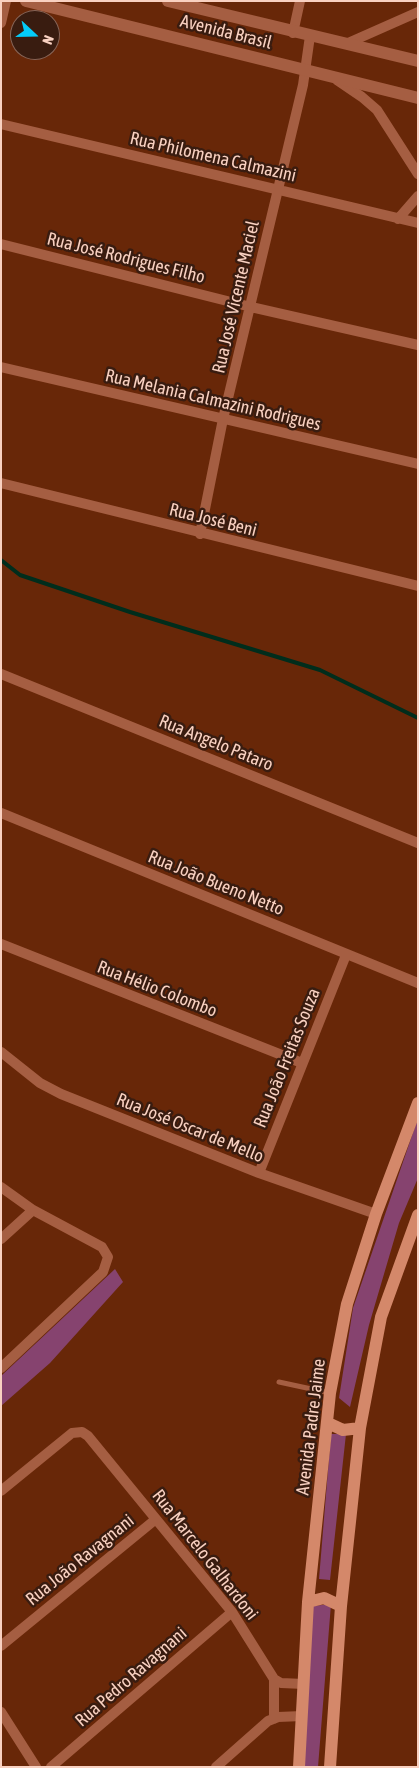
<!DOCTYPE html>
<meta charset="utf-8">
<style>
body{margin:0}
#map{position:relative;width:419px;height:1768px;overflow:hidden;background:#682708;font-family:"Asap Condensed",sans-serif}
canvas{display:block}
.frame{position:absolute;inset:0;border:2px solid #f9d1c1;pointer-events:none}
.north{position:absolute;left:10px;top:10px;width:50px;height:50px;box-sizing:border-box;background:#391c10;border:1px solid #866457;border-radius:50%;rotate:111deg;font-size:14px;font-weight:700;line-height:20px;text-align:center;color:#f9d1c1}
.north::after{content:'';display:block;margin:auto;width:18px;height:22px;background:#04cbf9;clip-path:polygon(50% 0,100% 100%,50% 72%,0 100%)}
</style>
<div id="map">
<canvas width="419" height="1768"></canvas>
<div class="frame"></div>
<div class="north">N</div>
</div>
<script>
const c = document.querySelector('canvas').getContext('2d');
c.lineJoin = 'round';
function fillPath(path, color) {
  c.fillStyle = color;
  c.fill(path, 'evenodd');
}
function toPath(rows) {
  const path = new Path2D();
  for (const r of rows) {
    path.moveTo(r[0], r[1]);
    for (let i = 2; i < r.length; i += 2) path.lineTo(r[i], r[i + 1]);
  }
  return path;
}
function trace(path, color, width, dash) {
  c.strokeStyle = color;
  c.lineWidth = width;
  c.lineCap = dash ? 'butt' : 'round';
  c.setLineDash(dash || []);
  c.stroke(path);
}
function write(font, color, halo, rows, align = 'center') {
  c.font = font + ' "Asap Condensed",sans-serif';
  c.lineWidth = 5;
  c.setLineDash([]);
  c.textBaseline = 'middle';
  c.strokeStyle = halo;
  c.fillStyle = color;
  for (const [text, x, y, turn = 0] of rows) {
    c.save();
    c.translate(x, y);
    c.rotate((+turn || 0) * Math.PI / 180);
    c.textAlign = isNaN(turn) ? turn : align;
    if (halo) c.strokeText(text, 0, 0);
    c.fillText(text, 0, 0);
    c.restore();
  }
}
fillPath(toPath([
 [418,1118,418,1178,399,1223,369,1325,350,1407,339,1398,353,1308],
 [115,1269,123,1282,50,1363,1,1406,1,1376],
 [331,1434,346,1434,330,1580,319,1579],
 [331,1604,318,1767,303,1767,313,1606]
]), '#86436f');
trace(toPath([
 [1,560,20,575,130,612,320,670,418,718]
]), '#002d1c', 4);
trace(toPath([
 [279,1382,330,1393]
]), '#a55e42', 5);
trace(toPath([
 [1,23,6,1],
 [293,33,300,1],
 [348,43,418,12],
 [337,80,362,97,377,110,418,174],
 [1,124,418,223],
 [398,219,418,196],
 [1,244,251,307,418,345],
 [1,367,418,464],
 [1,483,418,586],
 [200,534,223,419,303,85,310,36],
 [1,674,418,843],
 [1,813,418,983],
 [1,944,302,1063],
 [1,1052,40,1083,61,1094,259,1173,376,1214],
 [259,1173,346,955],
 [1,1187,33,1210,102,1247,108,1257,103,1272,1,1368],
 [1,1239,33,1210],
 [1,1491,72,1433,82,1432,88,1436,232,1612,274,1679,281,1683,304,1684],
 [1,1646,156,1519],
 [274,1679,274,1719],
 [1,1712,36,1767],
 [51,1767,232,1612],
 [216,1767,268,1721,278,1717,302,1716]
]), '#a55e42', 10);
trace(toPath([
 [26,1,418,98],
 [168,1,418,61]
]), '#a55e42', 12);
trace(toPath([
 [328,1423,343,1430,360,1428],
 [308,1602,324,1598,341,1606],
 [299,1767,308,1602,330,1393,347,1304,376,1214,418,1103],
 [330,1767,341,1606,360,1428,381,1317,418,1215]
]), '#d4886a', 12);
write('18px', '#f9d1c1', '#391c10', [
 ["Avenida Brasil",226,32,14],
 ["Rua Philomena Calmazini",213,157,13],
 ["Rua José Rodrigues Filho",126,258,14],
 ["Rua José Vicente Maciel",236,297,-77],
 ["Rua Melania Calmazini Rodrigues",213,400,13],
 ["Rua José Beni",213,520,14],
 ["Rua Angelo Pataro",216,743,22],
 ["Rua João Bueno Netto",216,883,22],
 ["Rua Hélio Colombo",157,989,21],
 ["Rua João Freitas Souza",287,1058,-68],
 ["Rua José Oscar de Mello",190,1128,22],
 ["Avenida Padre Jaime",311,1427,-83],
 ["Rua Marcelo Galhardoni",205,1555,52],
 ["Rua João Ravagnani",80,1560,-39],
 ["Rua Pedro Ravagnani",131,1677,-41]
]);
</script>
